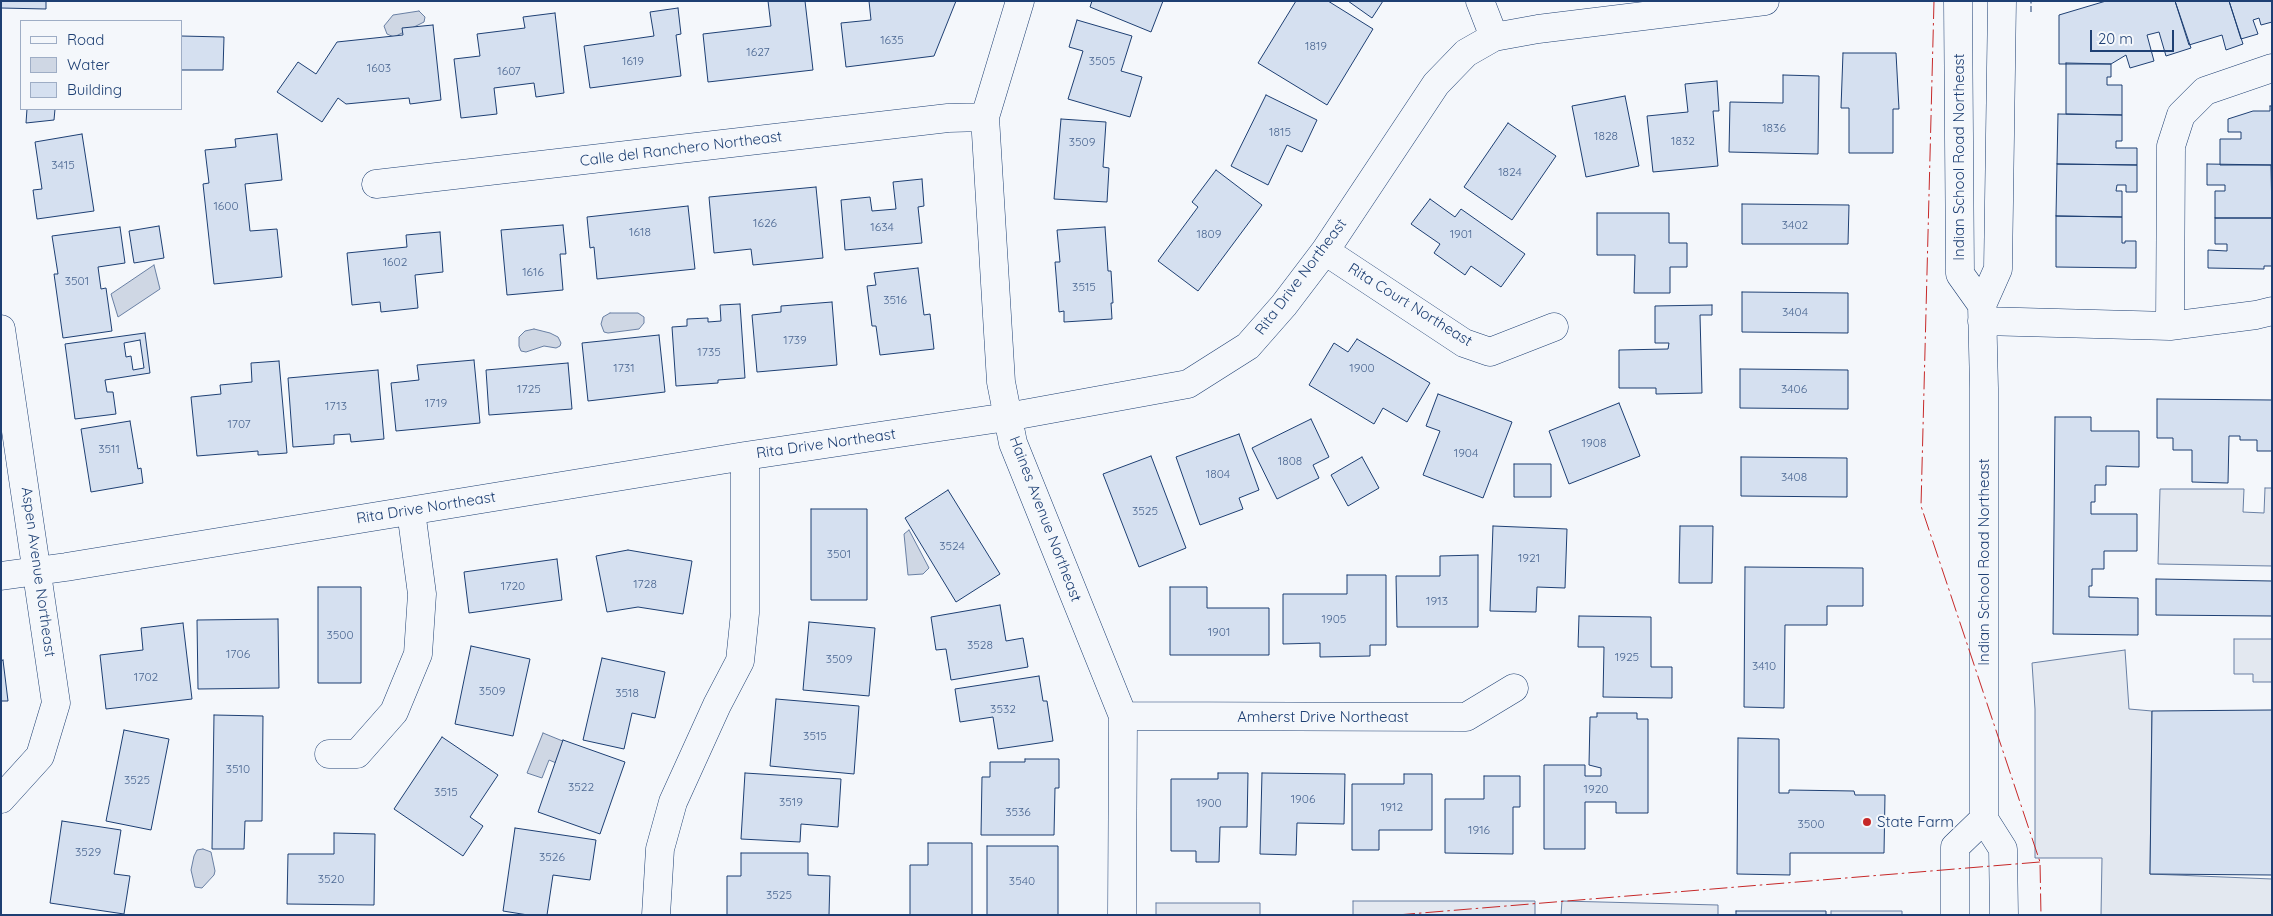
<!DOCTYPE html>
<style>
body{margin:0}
#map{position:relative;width:2273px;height:916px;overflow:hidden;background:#f4f7fb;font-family:Quicksand,sans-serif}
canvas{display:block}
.frame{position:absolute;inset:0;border:2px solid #1d3f73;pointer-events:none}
.legend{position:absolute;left:20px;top:20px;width:162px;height:90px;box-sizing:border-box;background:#f4f7fb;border:1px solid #9eadc5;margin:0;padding:6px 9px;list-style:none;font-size:15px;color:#1d3f73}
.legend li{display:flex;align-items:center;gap:10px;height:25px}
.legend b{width:25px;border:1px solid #9eadc5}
.scale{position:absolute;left:2090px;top:30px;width:84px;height:22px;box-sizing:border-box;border:2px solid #1d3f73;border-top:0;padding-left:6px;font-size:15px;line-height:18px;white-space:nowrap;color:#1d3f73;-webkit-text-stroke:4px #f4f7fb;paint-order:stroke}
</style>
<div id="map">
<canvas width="2273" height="916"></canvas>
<div class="frame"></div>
<ul class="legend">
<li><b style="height:6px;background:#f4f7fb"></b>Road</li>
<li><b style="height:14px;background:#cfd7e4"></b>Water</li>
<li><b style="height:14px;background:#d5e0f0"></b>Building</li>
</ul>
<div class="scale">20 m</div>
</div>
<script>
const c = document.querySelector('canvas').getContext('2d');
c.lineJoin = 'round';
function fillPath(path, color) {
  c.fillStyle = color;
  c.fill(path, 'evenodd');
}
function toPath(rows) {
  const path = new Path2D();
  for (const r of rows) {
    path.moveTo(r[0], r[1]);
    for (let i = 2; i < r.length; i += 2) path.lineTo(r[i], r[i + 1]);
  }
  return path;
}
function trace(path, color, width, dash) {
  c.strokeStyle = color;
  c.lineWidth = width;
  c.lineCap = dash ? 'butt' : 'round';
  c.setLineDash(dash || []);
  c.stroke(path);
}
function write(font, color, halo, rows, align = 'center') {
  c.font = font + ' Quicksand,sans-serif';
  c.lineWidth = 4;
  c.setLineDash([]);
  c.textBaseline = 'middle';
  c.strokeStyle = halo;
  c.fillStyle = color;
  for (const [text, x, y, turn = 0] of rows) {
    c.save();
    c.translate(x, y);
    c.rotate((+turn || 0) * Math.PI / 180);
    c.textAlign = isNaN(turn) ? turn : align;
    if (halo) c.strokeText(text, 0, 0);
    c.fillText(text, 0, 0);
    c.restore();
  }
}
const parking = toPath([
 [2265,488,2272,488,2272,566,2158,564,2160,489,2244,489,2243,512,2264,513,2265,488],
 [2234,639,2272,639,2272,682,2253,682,2253,674,2234,674,2234,639],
 [2125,650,2129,709,2152,711,2150,874,2272,879,2272,915,2101,915,2102,858,2035,858,2035,709,2032,663,2125,650],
 [1353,901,1535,901,1535,915,1353,915,1353,901],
 [1562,901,1718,905,1718,915,1561,915,1562,901],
 [1156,903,1260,903,1260,915,1156,915,1156,903],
 [1831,911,1902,911,1902,915,1831,915,1831,911]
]);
fillPath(parking, '#e3e8f0');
trace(parking, '#687fa3', 1);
const water = toPath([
 [419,11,425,17,424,22,394,37,387,34,384,26,393,15,419,11],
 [154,265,160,289,118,317,111,294,154,265],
 [610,313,638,313,644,317,644,323,639,329,608,333,604,332,601,324,603,317,610,313],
 [534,329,550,333,558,337,561,343,560,346,556,348,544,346,526,352,521,351,519,346,519,337,525,331,534,329],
 [909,530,929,568,923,574,908,575,904,534,909,530],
 [543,733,570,744,561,765,549,760,542,778,527,773,543,733],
 [203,849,211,852,215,871,214,875,202,888,195,887,191,870,194,856,197,850,203,849]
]);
fillPath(water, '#cfd7e4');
trace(water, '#687fa3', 1);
const building = toPath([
 [1,1,46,1,46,9,1,8,1,1],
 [768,1,805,1,813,70,708,82,703,34,771,26,768,1],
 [869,1,956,1,934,56,846,67,841,23,871,20,869,1],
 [1092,1,1163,1,1151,32,1090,7,1092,1],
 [1296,1,1328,1,1373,29,1327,105,1258,63,1296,1],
 [1348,1,1383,1,1372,18,1348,1],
 [2106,1,2175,1,2191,48,2166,56,2159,32,2147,35,2154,61,2130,68,2126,55,2111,64,2059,64,2059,15,2106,1],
 [2175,1,2229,1,2243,44,2226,50,2222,35,2189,45,2175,1],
 [2229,1,2272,1,2272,22,2261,25,2259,18,2253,20,2258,34,2241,39,2229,1],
 [678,8,681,34,676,35,681,76,590,88,584,46,654,36,650,12,678,8],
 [555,13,564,93,536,97,534,83,494,88,497,114,461,118,454,59,480,56,477,34,525,28,523,17,555,13],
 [1077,20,1132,36,1121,71,1142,77,1130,117,1068,99,1083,51,1069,47,1077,20],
 [433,25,441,100,410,104,409,98,346,104,338,98,322,122,277,92,298,62,316,74,337,42,403,35,402,28,433,25],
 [181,36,224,37,223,70,181,70,181,36],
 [1843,53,1896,53,1899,109,1893,109,1893,153,1849,153,1849,108,1841,108,1843,53],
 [2066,63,2111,64,2111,77,2107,77,2107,85,2122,85,2122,115,2066,114,2066,63],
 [1783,75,1819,76,1818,154,1729,152,1730,102,1783,103,1783,75],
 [1717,81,1719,111,1713,111,1718,166,1653,172,1647,116,1688,112,1685,84,1717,81],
 [1266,95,1317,120,1302,152,1287,145,1268,185,1231,166,1266,95],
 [1625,96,1639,166,1586,177,1572,106,1625,96],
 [2270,106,2272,106,2272,165,2220,165,2220,139,2241,139,2241,132,2228,132,2228,119,2253,111,2270,111,2270,106],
 [27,109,55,109,54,120,26,123,27,109],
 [2058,114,2122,115,2122,141,2116,141,2116,148,2137,148,2137,165,2057,164,2058,114],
 [1061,119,1106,122,1103,167,1109,168,1107,202,1054,199,1061,119],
 [1508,123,1556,156,1512,220,1464,187,1508,123],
 [82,134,94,211,37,219,33,190,42,189,35,142,82,134],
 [277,134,282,180,245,184,250,231,277,229,282,277,214,284,203,184,209,183,205,150,236,147,235,139,277,134],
 [2057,164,2137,165,2137,192,2126,192,2126,185,2117,185,2116,191,2122,191,2122,217,2056,216,2057,164],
 [2207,164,2271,165,2272,218,2215,218,2215,191,2225,191,2225,185,2207,185,2207,164],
 [1216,170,1262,205,1198,291,1158,261,1198,207,1192,202,1216,170],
 [922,179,924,206,918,207,922,243,845,250,841,200,870,197,872,211,896,209,893,182,922,179],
 [816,187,823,258,753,265,751,249,714,253,709,197,816,187],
 [1430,199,1455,217,1461,209,1525,254,1501,287,1471,266,1465,275,1434,253,1440,244,1411,224,1430,199],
 [1742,204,1849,205,1848,244,1742,244,1742,204],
 [688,206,695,269,597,279,594,247,590,248,587,217,688,206],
 [1597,213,1669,213,1669,243,1687,243,1687,267,1670,267,1670,293,1634,293,1635,255,1597,255,1597,213],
 [2056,216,2122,217,2122,243,2125,243,2125,241,2136,241,2136,268,2056,267,2056,216],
 [2215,218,2272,218,2272,266,2264,266,2264,269,2208,268,2208,250,2227,251,2227,244,2215,244,2215,218],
 [563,225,566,254,560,254,563,290,507,295,501,230,563,225],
 [159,226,164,258,134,263,129,231,159,226],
 [120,227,125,263,98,267,101,289,106,288,112,331,63,338,54,274,58,274,52,236,120,227],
 [1105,227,1108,271,1111,271,1113,303,1111,303,1112,319,1064,322,1064,311,1059,312,1055,262,1060,262,1057,230,1105,227],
 [440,232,443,272,415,275,418,308,381,312,380,302,352,305,347,253,407,247,406,235,440,232],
 [918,268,924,315,930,314,934,349,880,355,876,326,872,326,867,286,876,285,874,273,918,268],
 [1742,292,1848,293,1848,333,1742,332,1742,292],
 [832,302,837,365,757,372,752,315,781,312,781,306,832,302],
 [740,304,745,378,718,380,718,383,676,386,672,327,687,326,687,319,708,318,708,322,721,321,720,305,740,304],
 [1712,305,1712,315,1700,315,1702,393,1656,394,1656,388,1619,388,1619,350,1668,349,1669,343,1655,343,1655,306,1712,305],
 [145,333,150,373,105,380,107,392,113,392,116,414,75,419,65,344,145,333],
 [140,340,144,368,133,370,131,356,126,357,124,343,140,340],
 [659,335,665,392,588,401,582,343,659,335],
 [1357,339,1430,383,1407,422,1383,408,1374,424,1309,385,1334,343,1348,352,1357,339],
 [474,360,480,423,396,431,391,383,419,380,417,365,474,360],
 [279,361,287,453,258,455,258,451,197,456,191,397,221,394,220,385,252,382,251,363,279,361],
 [568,363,572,409,489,415,486,370,568,363],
 [1740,369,1848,370,1848,409,1740,408,1740,369],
 [378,370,384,439,351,442,350,434,334,435,334,444,293,447,288,378,378,370],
 [1438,394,1512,422,1483,498,1423,475,1440,431,1426,426,1438,394],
 [2157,399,2272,400,2272,451,2257,451,2257,440,2240,440,2240,436,2229,436,2228,483,2192,482,2192,450,2173,450,2173,438,2157,438,2157,399],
 [1619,403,1640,456,1569,484,1549,431,1619,403],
 [2055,417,2091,417,2091,431,2139,431,2139,467,2106,466,2106,485,2095,485,2095,502,2091,502,2091,514,2137,514,2137,551,2104,551,2104,569,2092,569,2092,586,2089,586,2089,597,2138,598,2138,635,2053,634,2055,417],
 [1311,419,1329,457,1313,465,1319,478,1277,499,1252,448,1311,419],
 [130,421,138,469,141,468,143,483,91,492,81,429,130,421],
 [1239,434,1259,490,1239,498,1243,509,1200,525,1176,457,1239,434],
 [1151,456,1186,548,1139,567,1103,474,1151,456],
 [1362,457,1379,488,1348,506,1331,475,1362,457],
 [1741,457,1847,458,1847,497,1741,496,1741,457],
 [1514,464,1551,464,1551,497,1514,497,1514,464],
 [948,490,1000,574,956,602,905,518,948,490],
 [811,509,867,509,867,600,811,600,811,509],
 [1493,526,1567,529,1565,588,1537,587,1536,612,1490,611,1493,526],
 [1680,526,1713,526,1712,583,1679,583,1680,526],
 [628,550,692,561,683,614,638,607,607,612,596,556,628,550],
 [1478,555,1478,627,1397,627,1396,576,1440,576,1440,556,1478,555],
 [557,559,562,600,469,613,464,572,557,559],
 [1745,567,1863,568,1863,606,1827,606,1827,625,1785,625,1784,708,1744,707,1745,567],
 [1347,575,1386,575,1386,645,1370,645,1370,656,1320,657,1320,643,1283,644,1283,594,1347,594,1347,575],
 [2156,579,2272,581,2272,616,2156,615,2156,579],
 [318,587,361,587,361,683,318,683,318,587],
 [1170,587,1207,587,1207,608,1269,608,1269,655,1170,655,1170,587],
 [1000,605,1006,641,1023,638,1028,667,951,680,946,649,936,650,931,617,1000,605],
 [1579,616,1651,617,1651,667,1672,667,1672,698,1603,697,1604,647,1578,647,1579,616],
 [278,619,279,688,198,689,197,620,278,619],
 [809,622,875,628,869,696,803,690,809,622],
 [183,623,192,699,106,709,100,655,143,650,141,628,183,623],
 [471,646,530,659,513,736,455,724,471,646],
 [602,658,665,672,655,718,632,713,624,749,583,740,602,658],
 [3,660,8,701,1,701,1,661,3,660],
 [1039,676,1043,701,1047,701,1053,741,998,749,993,717,960,722,955,689,1039,676],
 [776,699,859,706,854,774,770,766,776,699],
 [2272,710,2272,875,2150,874,2152,711,2272,710],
 [1597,713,1637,713,1637,719,1648,719,1648,813,1616,813,1616,802,1585,802,1585,849,1544,849,1544,765,1585,765,1585,776,1601,776,1601,768,1589,765,1590,717,1597,717,1597,713],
 [214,715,263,716,262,821,245,821,244,849,212,849,214,715],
 [124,730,169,739,151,830,106,821,124,730],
 [442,737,498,775,470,817,483,826,463,856,394,809,442,737],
 [1738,738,1779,739,1779,793,1789,793,1789,790,1854,791,1855,795,1885,795,1884,853,1790,853,1790,875,1737,874,1738,738],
 [563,740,625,762,600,834,538,812,563,740],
 [1025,759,1059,759,1059,788,1055,788,1054,835,981,835,982,777,990,777,990,762,1025,762,1025,759],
 [745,773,841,779,838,827,801,824,800,842,741,839,745,773],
 [1218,773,1248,773,1247,827,1220,827,1219,862,1196,862,1196,851,1171,851,1171,779,1218,779,1218,773],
 [1262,773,1345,774,1344,824,1297,823,1296,855,1260,854,1262,773],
 [1404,774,1432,774,1432,830,1379,830,1379,850,1352,850,1352,784,1404,784,1404,774],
 [1484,776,1520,776,1520,807,1513,807,1513,854,1445,853,1445,799,1484,799,1484,776],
 [62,821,121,830,114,874,130,876,124,914,50,903,62,821],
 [515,828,596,840,590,880,553,875,547,915,528,915,503,911,515,828],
 [334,833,375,834,374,905,287,904,288,854,334,854,334,833],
 [928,843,972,843,972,915,910,915,910,865,928,865,928,843],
 [987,846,1058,846,1058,915,987,915,987,846],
 [741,853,808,853,808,875,830,876,829,915,727,915,727,876,741,876,741,853],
 [1736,911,1826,911,1826,915,1736,915,1736,911]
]);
fillPath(building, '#d5e0f0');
trace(building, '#1d3f73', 1);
const minor = toPath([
 [1020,1,985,117,1001,382,1013,443,1123,716,1122,915],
 [1480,1,1494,37],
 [1958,1,1960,274,1982,305],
 [2002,1,1998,269,1982,305,1984,388,1984,819,2003,849,2004,915],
 [376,184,948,118,985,117],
 [1325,251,1464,343,1490,352,1554,327],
 [1982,321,2170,326,2256,315,2272,311],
 [2170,326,2171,146,2181,115,2205,91,2272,68],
 [1,329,56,703,40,756,1,799],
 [1,576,66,567,745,456,1007,417,1188,384,1248,346,1284,305,1325,251,1436,84,1466,53,1494,37,1538,29,1765,1],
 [1123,716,1466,717,1514,688],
 [329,754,357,754,394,712,418,654,422,594,411,511],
 [656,915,660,849,673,802,717,705,740,661,745,613,745,456],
 [1955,915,1955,847,1984,819]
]);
trace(minor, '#1d3f73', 29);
trace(minor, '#f4f7fb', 28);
trace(toPath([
 [2031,12,2031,1]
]), '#1d3f73', 1, [6, 2.5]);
trace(toPath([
 [1934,1,1921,506,2040,862,2041,915],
 [1397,915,2040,862]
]), '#c62828', 1, [18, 4, 2.5, 4]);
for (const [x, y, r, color] of [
 [1867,822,5,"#c62828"]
]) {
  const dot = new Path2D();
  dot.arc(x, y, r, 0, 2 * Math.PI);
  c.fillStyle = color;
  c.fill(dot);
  trace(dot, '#f4f7fb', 2);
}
write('12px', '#4b6792', null, [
 ["1635",892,40],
 ["1819",1316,46],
 ["1627",758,52],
 ["1619",633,61],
 ["3505",1102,61],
 ["1603",379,68],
 ["1607",509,71],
 ["1836",1774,128],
 ["1815",1280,132],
 ["1828",1606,136],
 ["1832",1683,141],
 ["3509",1082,142],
 ["3415",63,165],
 ["1824",1510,172],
 ["1600",226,206],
 ["1626",765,223],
 ["3402",1795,225],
 ["1634",882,227],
 ["1618",640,232],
 ["1809",1209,234],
 ["1901",1461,234],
 ["1602",395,262],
 ["1616",533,272],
 ["3501",77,281],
 ["3515",1084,287],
 ["3516",895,300],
 ["3404",1795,312],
 ["1739",795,340],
 ["1735",709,352],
 ["1731",624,368],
 ["1900",1362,368],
 ["1725",529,389],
 ["3406",1794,389],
 ["1719",436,403],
 ["1713",336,406],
 ["1707",239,424],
 ["1908",1594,443],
 ["3511",109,449],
 ["1904",1466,453],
 ["1808",1290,461],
 ["1804",1218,474],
 ["3408",1794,477],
 ["3525",1145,511],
 ["3524",952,546],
 ["3501",839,554],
 ["1921",1529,558],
 ["1728",645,584],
 ["1720",513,586],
 ["1913",1437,601],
 ["1905",1334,619],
 ["1901",1219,632],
 ["3500",340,635],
 ["3528",980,645],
 ["1706",238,654],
 ["1925",1627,657],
 ["3509",839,659],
 ["3410",1764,666],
 ["1702",146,677],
 ["3509",492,691],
 ["3518",627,693],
 ["3532",1003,709],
 ["3515",815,736],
 ["3510",238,769],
 ["3525",137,780],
 ["3522",581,787],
 ["1920",1596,789],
 ["3515",446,792],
 ["1906",1303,799],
 ["3519",791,802],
 ["1900",1209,803],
 ["1912",1392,807],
 ["3536",1018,812],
 ["3500",1811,824],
 ["1916",1479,830],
 ["3529",88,852],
 ["3526",552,857],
 ["3520",331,879],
 ["3540",1022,881],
 ["3525",779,895]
]);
write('15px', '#1d3f73', '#f4f7fb', [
 ["Calle del Ranchero Northeast",681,149,-7],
 ["Indian School Road Northeast",1959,157,-90],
 ["Rita Drive Northeast",1301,277,-53],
 ["Rita Court Northeast",1410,305,32],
 ["Rita Drive Northeast",826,444,-8],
 ["Rita Drive Northeast",426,508,-9],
 ["Haines Avenue Northeast",1045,519,69],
 ["Indian School Road Northeast",1984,562,-90],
 ["Aspen Avenue Northeast",38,572,82],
 ["Amherst Drive Northeast",1323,717]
]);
write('15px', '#1d3f73', '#f4f7fb', [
 ["State Farm",1877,822]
], 'left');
</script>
